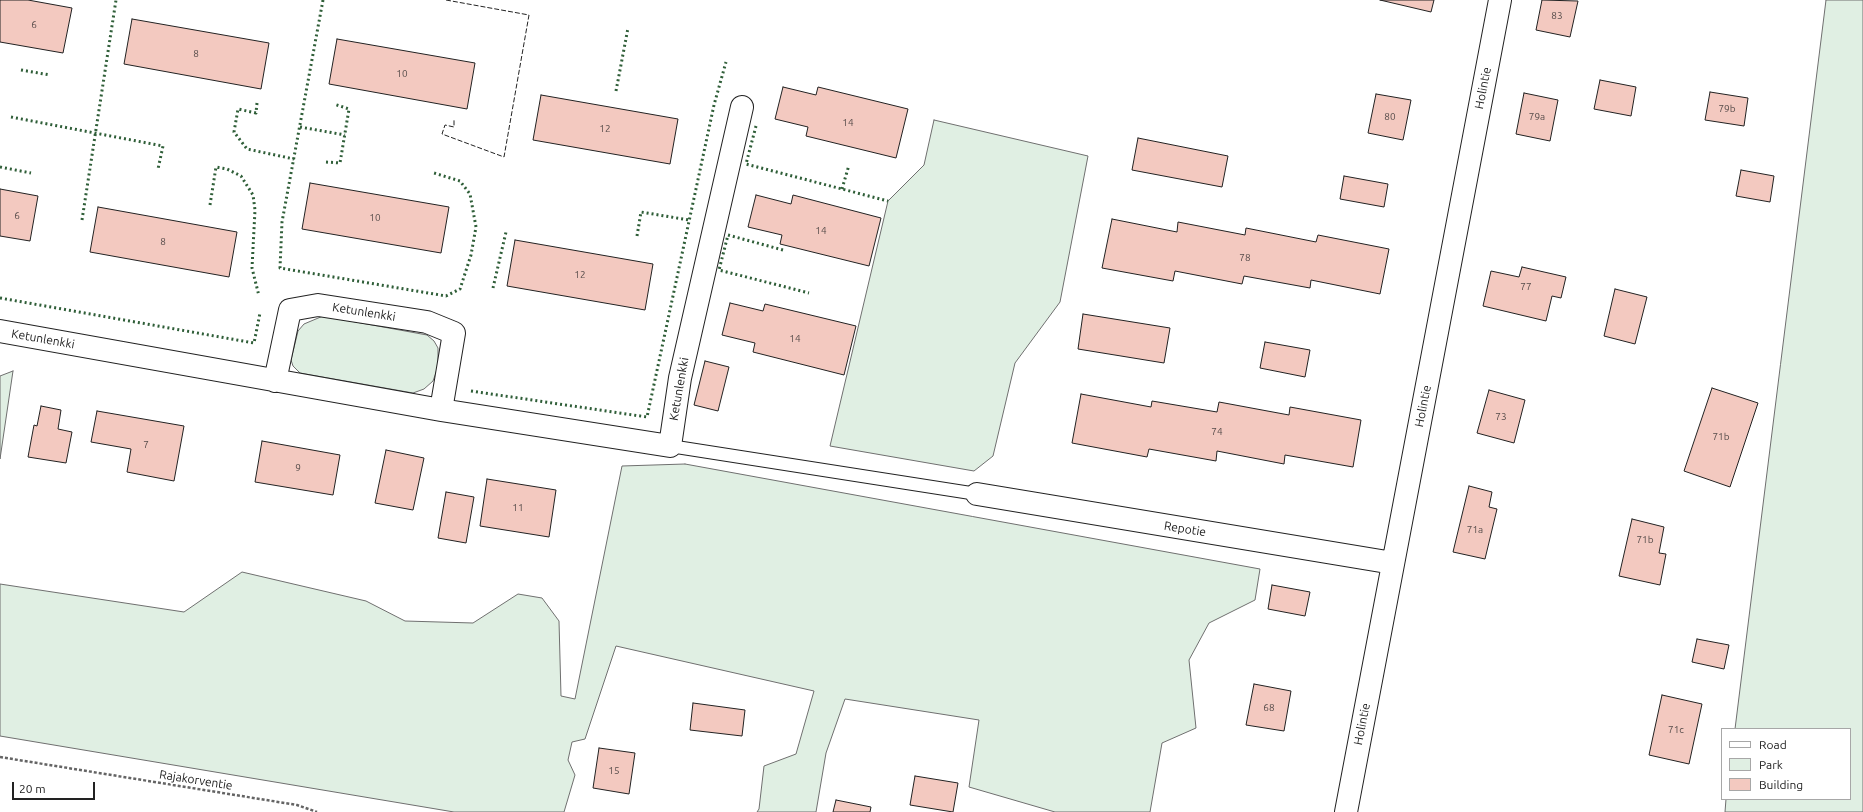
<!DOCTYPE html>
<style>
body{margin:0}
#map{position:relative;width:1863px;height:812px;overflow:hidden;background:#fff;font-family:Ubuntu,sans-serif}
canvas{display:block}
.legend{position:absolute;left:1721px;top:728px;width:130px;height:72px;box-sizing:border-box;background:#fff;border:1px solid #a7a7a7;margin:0;padding:5px 7px;list-style:none;font-size:12px;color:#222}
.legend li{display:flex;align-items:center;gap:8px;height:20px}
.legend b{width:20px;border:1px solid #a7a7a7}
.scale{position:absolute;left:12px;top:782px;width:83px;height:18px;box-sizing:border-box;border:2px solid #222;border-top:0;padding-left:5px;font-size:12px;line-height:14px;white-space:nowrap;color:#222;-webkit-text-stroke:3px #fff;paint-order:stroke}
</style>
<div id="map">
<canvas width="1863" height="812"></canvas>
<ul class="legend">
<li><b style="height:5px;background:#fff"></b>Road</li>
<li><b style="height:11px;background:#e0efe3"></b>Park</li>
<li><b style="height:11px;background:#f3c9c0"></b>Building</li>
</ul>
<div class="scale">20 m</div>
</div>
<script>
const c = document.querySelector('canvas').getContext('2d');
c.lineJoin = 'round';
function fillPath(path, color) {
  c.fillStyle = color;
  c.fill(path, 'evenodd');
}
function toPath(rows) {
  const path = new Path2D();
  for (const r of rows) {
    path.moveTo(r[0], r[1]);
    for (let i = 2; i < r.length; i += 2) path.lineTo(r[i], r[i + 1]);
  }
  return path;
}
function trace(path, color, width, dash) {
  c.strokeStyle = color;
  c.lineWidth = width;
  c.lineCap = dash ? 'butt' : 'round';
  c.setLineDash(dash || []);
  c.stroke(path);
}
function write(font, color, halo, rows, align = 'center') {
  c.font = font + ' Ubuntu,sans-serif';
  c.lineWidth = 3;
  c.setLineDash([]);
  c.textBaseline = 'middle';
  c.strokeStyle = halo;
  c.fillStyle = color;
  for (const [text, x, y, turn = 0] of rows) {
    c.save();
    c.translate(x, y);
    c.rotate((+turn || 0) * Math.PI / 180);
    c.textAlign = isNaN(turn) ? turn : align;
    if (halo) c.strokeText(text, 0, 0);
    c.fillText(text, 0, 0);
    c.restore();
  }
}
const green = toPath([
 [1826,0,1863,0,1863,812,1725,812,1726,799,1850,799,1850,729,1735,729,1826,0],
 [934,120,1088,156,1060,302,1015,363,993,456,974,471,830,446,888,201,924,165,934,120],
 [323,316,427,335,434,341,438,348,438,367,433,381,424,389,413,393,300,373,293,366,291,360,298,331,304,324,323,316],
 [13,371,0,459,0,376,13,371],
 [685,464,1260,569,1255,600,1209,623,1189,660,1196,728,1162,743,1150,812,1055,812,969,787,979,720,845,699,826,753,816,812,757,812,759,809,764,766,796,754,814,691,616,646,585,739,572,742,568,760,575,775,564,812,454,812,0,736,0,584,184,612,242,572,366,601,405,621,473,623,518,594,542,598,559,621,561,696,575,699,622,466,685,464]
]);
fillPath(green, '#e0efe3');
trace(green, '#6f6f6f', 1);
const building = toPath([
 [0,0,28,0,72,8,63,53,0,42,0,0],
 [1380,0,1434,0,1431,12,1380,0],
 [1542,0,1578,1,1570,37,1536,30,1542,0],
 [132,19,269,43,261,89,124,64,132,19],
 [337,39,475,63,467,109,329,84,337,39],
 [1600,80,1636,87,1631,116,1594,109,1600,80],
 [783,87,816,95,818,87,908,109,896,158,806,136,808,127,775,119,783,87],
 [1710,92,1748,98,1744,126,1705,120,1710,92],
 [1524,93,1558,100,1550,141,1516,134,1524,93],
 [1376,94,1411,100,1403,140,1368,133,1376,94],
 [541,95,678,119,670,164,533,140,541,95],
 [1138,138,1228,156,1222,187,1132,170,1138,138],
 [1741,170,1774,176,1770,202,1736,196,1741,170],
 [1344,176,1388,184,1384,207,1340,199,1344,176],
 [310,183,449,207,441,253,302,229,310,183],
 [0,189,38,196,30,241,0,236,0,189],
 [756,195,791,204,793,195,881,218,869,266,780,244,782,235,748,227,756,195],
 [98,207,237,232,229,277,90,252,98,207],
 [1112,219,1177,232,1178,222,1245,235,1246,228,1316,242,1318,235,1389,249,1380,294,1311,280,1310,288,1244,276,1242,284,1175,271,1173,281,1102,268,1112,219],
 [515,240,653,264,645,310,507,286,515,240],
 [1522,267,1566,277,1561,298,1552,296,1546,321,1483,306,1491,271,1519,277,1522,267],
 [1615,289,1647,297,1635,344,1604,336,1615,289],
 [730,303,763,311,765,304,856,326,844,375,753,352,755,343,722,335,730,303],
 [1083,314,1170,328,1164,363,1078,349,1083,314],
 [1265,342,1310,350,1305,377,1260,368,1265,342],
 [705,361,729,367,718,411,694,405,705,361],
 [1712,388,1758,403,1730,487,1684,471,1712,388],
 [1489,390,1525,400,1514,443,1477,433,1489,390],
 [1081,394,1151,407,1152,401,1217,412,1219,402,1289,415,1290,407,1361,420,1353,467,1285,455,1284,464,1217,451,1216,461,1149,449,1147,457,1072,443,1081,394],
 [41,406,61,410,58,429,72,432,66,463,28,457,34,425,37,426,41,406],
 [97,411,184,426,174,481,127,472,131,449,91,442,97,411],
 [262,441,340,455,333,495,255,482,262,441],
 [386,450,424,458,413,510,375,503,386,450],
 [487,479,556,490,549,537,480,526,487,479],
 [1469,486,1492,492,1489,507,1497,509,1485,559,1453,552,1469,486],
 [446,492,474,497,466,543,438,538,446,492],
 [1632,519,1664,527,1659,553,1666,554,1660,585,1619,576,1632,519],
 [1272,585,1310,592,1305,616,1268,609,1272,585],
 [1697,639,1729,645,1724,669,1692,662,1697,639],
 [1254,684,1291,691,1284,731,1246,725,1254,684],
 [1662,695,1702,704,1689,764,1649,755,1662,695],
 [693,703,745,710,742,736,690,730,693,703],
 [599,748,635,753,629,794,593,788,599,748],
 [915,776,958,783,953,812,910,805,915,776],
 [836,800,871,807,870,812,833,812,836,800]
]);
fillPath(building, '#f3c9c0');
trace(building, '#222', 1);
const service = toPath([
 [670,446,977,494]
]);
const minor = toPath([
 [0,331,441,410,670,446,680,378,742,107],
 [275,381,290,310,318,305,427,322,454,333,441,410],
 [977,494,1393,563],
 [1346,812,1500,0]
]);
trace(service, '#222', 14);
trace(minor, '#222', 24);
trace(toPath([
 [0,757,297,805,317,812]
]), '#646464', 2.5, [3, 2]);
trace(service, '#fff', 12);
trace(minor, '#fff', 22);
trace(toPath([
 [323,0,282,222,280,268,446,296,460,289,471,255,476,227,470,194,460,181,434,173],
 [21,70,50,75],
 [616,91,628,28],
 [257,103,256,113,238,109,234,132,247,149,294,159],
 [11,117,163,146,158,169],
 [756,126,746,164,888,201],
 [300,127,345,135],
 [326,162,340,163,349,109,334,104],
 [0,167,31,173],
 [842,189,849,165],
 [210,205,216,167,227,169,241,176,253,195,255,210,252,268,259,296],
 [82,220,116,0],
 [637,236,641,212,689,220],
 [783,250,728,235,719,270,809,293],
 [493,288,506,232],
 [0,298,254,343,260,313],
 [471,391,647,417,714,105,726,62]
]), '#2f5e38', 3, [2, 3]);
trace(toPath([
 [446,0,529,15,504,157,442,134,445,125,454,127,454,120]
]), '#222', 1, [5, 2]);
write('10px', '#564c4a', null, [
 ["83",1557,16],
 ["6",34,25],
 ["8",196,54],
 ["10",402,74],
 ["79b",1727,109],
 ["80",1390,117],
 ["79a",1537,117],
 ["14",848,123],
 ["12",605,129],
 ["6",17,216],
 ["10",375,218],
 ["14",821,231],
 ["8",163,242],
 ["78",1245,258],
 ["12",580,275],
 ["77",1526,287],
 ["14",795,339],
 ["73",1501,417],
 ["74",1217,432],
 ["71b",1721,437],
 ["7",146,445],
 ["9",298,468],
 ["11",518,508],
 ["71a",1475,530],
 ["71b",1645,540],
 ["68",1269,708],
 ["71c",1676,730],
 ["15",614,771]
]);
write('12px', '#222', '#fff', [
 ["Holintie",1483,88,-79],
 ["Ketunlenkki",364,312,9],
 ["Ketunlenkki",43,339,10],
 ["Ketunlenkki",679,389,-80],
 ["Holintie",1423,406,-79],
 ["Repotie",1185,529,9],
 ["Holintie",1362,724,-79],
 ["Rajakorventie",196,780,9]
]);
</script>
